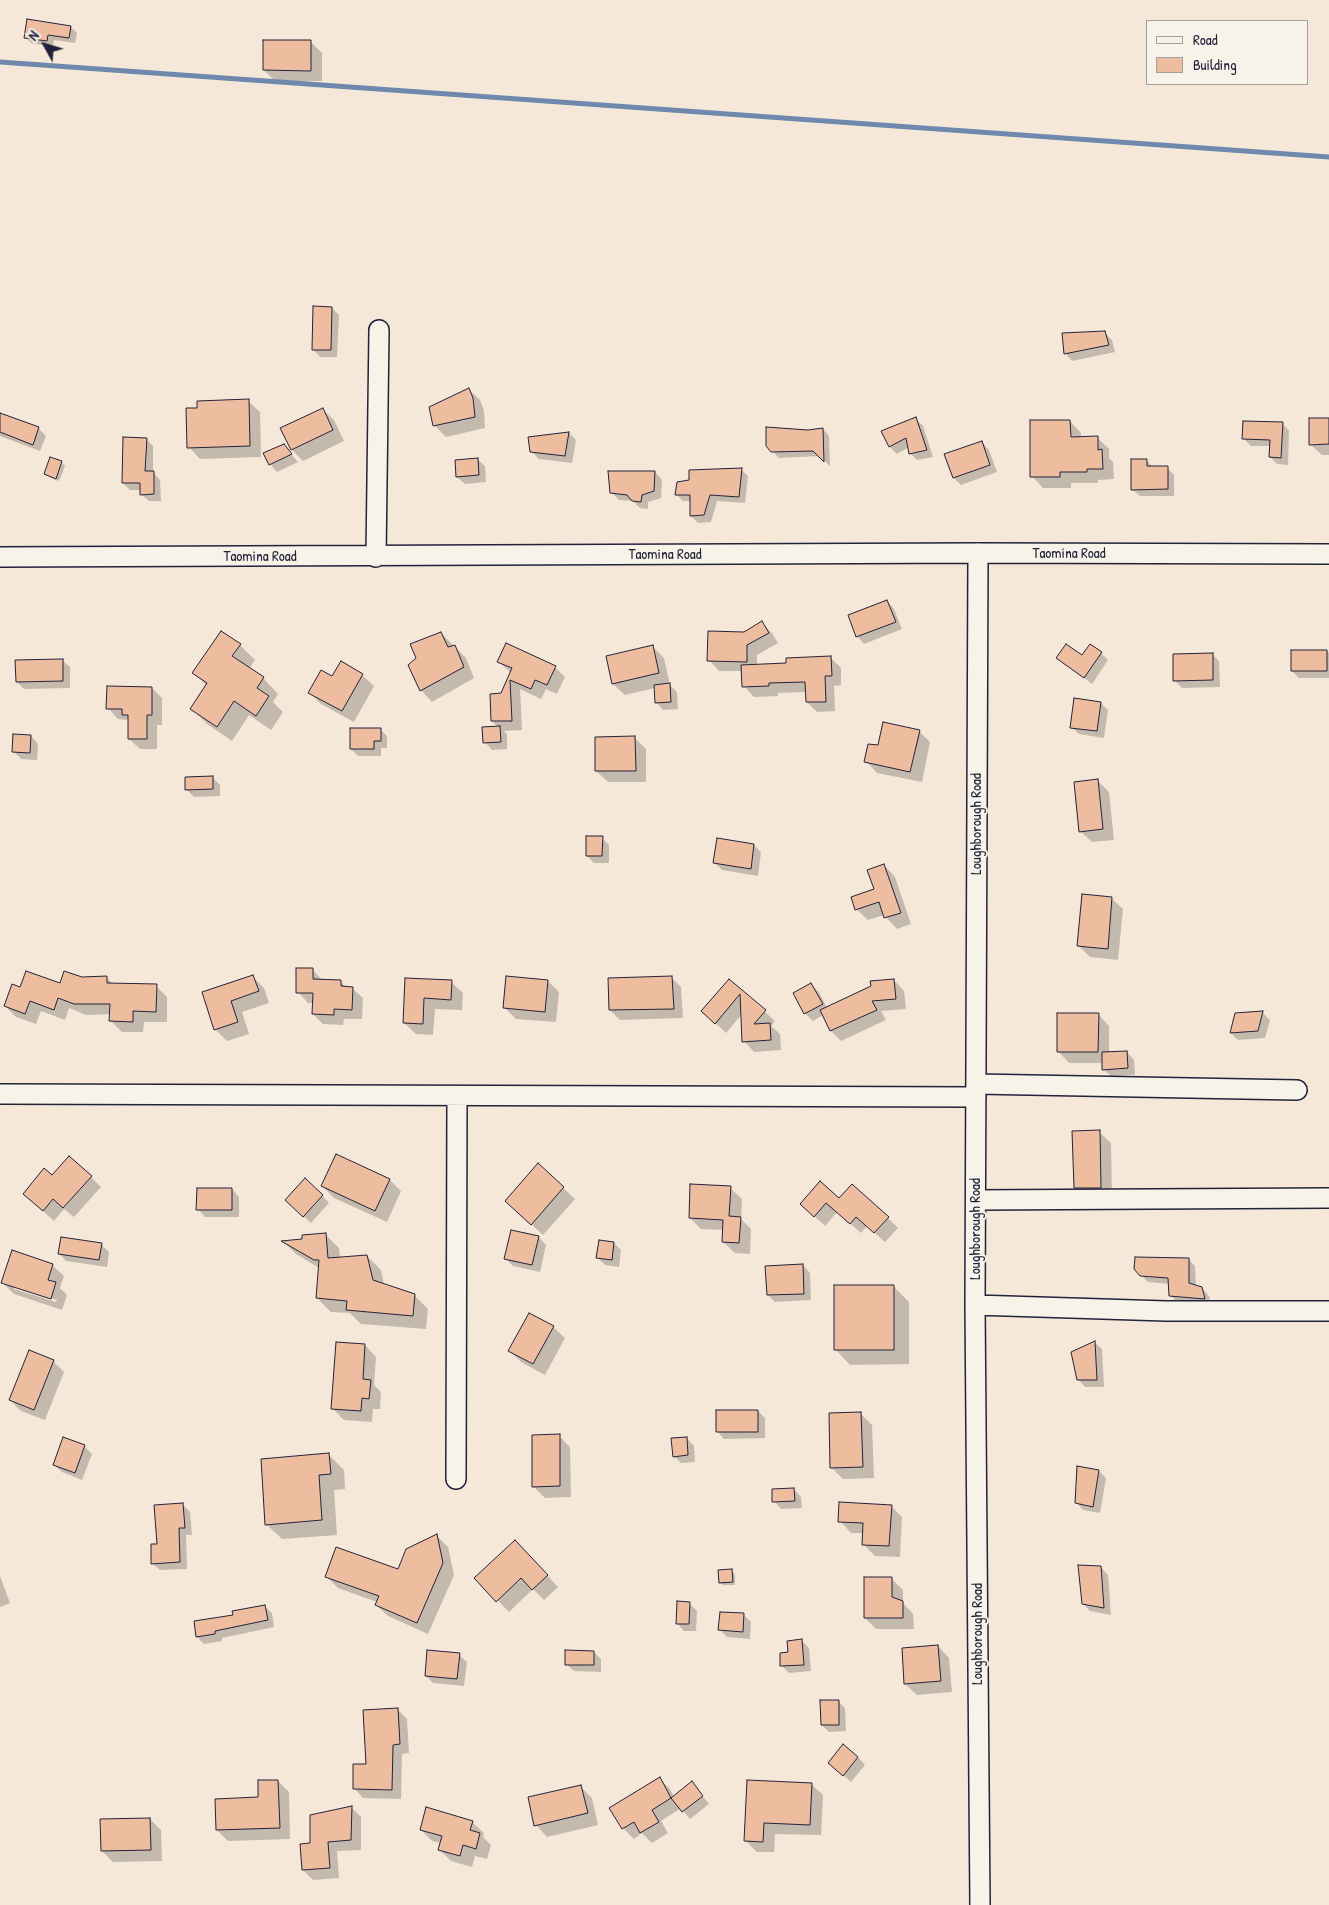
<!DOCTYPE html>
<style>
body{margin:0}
#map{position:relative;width:1329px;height:1905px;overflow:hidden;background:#f5e8d9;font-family:"Patrick Hand",sans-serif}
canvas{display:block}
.legend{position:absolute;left:1146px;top:20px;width:162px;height:65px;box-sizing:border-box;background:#f7f3e8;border:1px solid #a29fa3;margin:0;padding:6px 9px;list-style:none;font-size:15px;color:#22223b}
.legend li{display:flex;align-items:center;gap:10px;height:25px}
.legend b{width:25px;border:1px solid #a29fa3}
.north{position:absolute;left:20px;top:20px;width:50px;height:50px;-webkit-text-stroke:4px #f7f3e8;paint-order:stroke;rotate:309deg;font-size:14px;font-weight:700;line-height:20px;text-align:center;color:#22223b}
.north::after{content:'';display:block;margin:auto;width:18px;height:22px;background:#22223b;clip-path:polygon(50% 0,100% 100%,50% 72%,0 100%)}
</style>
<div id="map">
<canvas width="1329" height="1905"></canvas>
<ul class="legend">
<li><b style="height:6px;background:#f7f3e8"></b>Road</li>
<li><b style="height:14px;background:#eebd9f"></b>Building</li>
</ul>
<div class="north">N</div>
</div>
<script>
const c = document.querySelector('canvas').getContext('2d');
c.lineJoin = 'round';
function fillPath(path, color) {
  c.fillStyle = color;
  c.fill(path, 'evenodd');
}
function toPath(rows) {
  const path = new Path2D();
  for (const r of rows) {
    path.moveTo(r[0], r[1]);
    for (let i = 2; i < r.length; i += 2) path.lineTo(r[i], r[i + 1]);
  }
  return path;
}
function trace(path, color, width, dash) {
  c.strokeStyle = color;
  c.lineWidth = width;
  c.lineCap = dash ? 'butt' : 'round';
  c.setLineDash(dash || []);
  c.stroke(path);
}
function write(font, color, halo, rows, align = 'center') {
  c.font = font + ' "Patrick Hand",sans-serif';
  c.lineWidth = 4;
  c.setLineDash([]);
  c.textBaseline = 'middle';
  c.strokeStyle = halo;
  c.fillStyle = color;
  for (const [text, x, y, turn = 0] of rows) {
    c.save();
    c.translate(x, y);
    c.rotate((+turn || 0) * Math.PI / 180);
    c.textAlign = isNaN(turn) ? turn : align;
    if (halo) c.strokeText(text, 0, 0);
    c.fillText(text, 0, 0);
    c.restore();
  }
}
fillPath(toPath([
 [71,27,77,33,75,43,54,40,53,47,31,43,25,37],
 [310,41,322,53,322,81,275,81,264,70],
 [332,308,339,315,337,357,320,357,313,349],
 [1104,332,1112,340,1115,352,1072,361,1065,353],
 [468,389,480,400,484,411,485,428,446,437,435,426],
 [248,401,260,412,261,457,200,459,189,447],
 [322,409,334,420,344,441,303,461,292,450,282,429],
 [0,414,38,428,46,436,40,451,0,436],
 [916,419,923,426,933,457,917,460,910,453,909,447,897,454,890,447],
 [1329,419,1329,455,1322,455,1310,444],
 [1070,421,1081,433,1081,438,1098,438,1109,449,1109,458,1113,462,1114,479,1098,480,1098,483,1071,483,1071,488,1043,488,1032,476],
 [1282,423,1289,431,1288,465,1277,464,1270,457,1270,446,1251,446,1243,438],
 [823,429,829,436,830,466,820,456,779,458,767,445,808,431],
 [569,433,576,440,572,463,539,459,531,451,529,438],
 [146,439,153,446,153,472,160,480,161,501,149,501,141,494,141,490,130,490,123,483],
 [982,442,989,450,997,472,961,485,954,478],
 [283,445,298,462,277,472,270,464],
 [477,459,485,466,486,482,465,484,457,477],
 [1146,460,1154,468,1167,468,1174,475,1174,496,1140,496,1132,489],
 [61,462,65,466,59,481,49,477,45,474],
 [741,469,748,476,745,503,717,501,711,522,698,523,691,516,691,501,683,501,676,494],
 [655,472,662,480,661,498,648,502,648,509,640,508,633,501,619,500,611,492],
 [887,601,894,609,902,629,864,644,857,636],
 [762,623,772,633,778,643,757,655,757,665,787,664,831,658,841,668,841,685,834,686,835,711,817,712,807,702,807,692,778,693,778,696,754,697,744,686,743,671,719,671,709,660,744,633],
 [441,633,466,658,474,678,432,702,421,690],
 [240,645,255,660,249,669,263,678,278,694,273,702,283,712,271,730,249,715,232,741,207,724,191,708,207,686,194,673],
 [653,647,664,658,670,685,677,692,678,709,663,710,656,702,655,688,625,695,613,684],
 [1327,651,1329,653,1329,678,1299,678,1292,671],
 [1101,653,1108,660,1092,684,1058,658,1082,657],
 [1212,654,1219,661,1220,687,1182,688,1175,681],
 [62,660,70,667,70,688,24,689,17,682],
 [498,661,555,667,565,677,557,694,546,689,541,699,520,689,522,730,504,731,507,734,507,749,492,750,485,742,498,727,492,721,501,695,511,673],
 [362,675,374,686,354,722,321,704,310,693,333,678],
 [152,688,162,698,162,725,157,725,157,749,140,749,129,739,129,720,118,719,108,708],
 [1101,703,1108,710,1104,738,1079,734,1071,727],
 [380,729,387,736,387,748,381,748,381,756,358,756,351,749],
 [919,731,930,742,922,782,877,773,866,761,879,747],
 [31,736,38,744,37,760,21,759,13,751],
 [635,738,646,749,646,782,608,782,596,771],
 [212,777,220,785,220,796,194,797,186,789],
 [1098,781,1109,792,1114,840,1092,842,1080,831],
 [602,838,609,845,609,863,594,863,587,856],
 [718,840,754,845,761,852,758,876,722,870,715,863],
 [884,865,895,877,911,924,897,929,884,915,868,920,856,909,875,890],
 [1111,898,1123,909,1118,960,1090,957,1079,946],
 [312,969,322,980,340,981,347,988,352,988,363,998,362,1019,344,1019,343,1025,323,1024,313,1014,314,1003,308,1003,298,992],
 [253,977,264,988,269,1003,242,1012,249,1034,227,1041,215,1029,203,993],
 [671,977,681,987,683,1018,620,1020,610,1010],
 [81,978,107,978,114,985,156,986,167,997,167,1022,144,1022,143,1032,122,1032,111,1021,111,1014,86,1015,69,1008,65,1020,41,1011,36,1024,16,1017,5,1006,21,988,60,985],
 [406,979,451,982,463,993,462,1010,435,1009,433,1035,416,1034,404,1023],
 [730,980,775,1021,771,1026,780,1034,781,1050,754,1052,744,1041,742,1014,726,1033,713,1021],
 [894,980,904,991,906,1009,881,1011,886,1020,841,1041,831,1031,823,1015,813,1021,805,1013,811,985,819,992,827,1008],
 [548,981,559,992,556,1022,516,1019,504,1007],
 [1263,1013,1270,1020,1265,1038,1238,1040,1231,1033,1236,1014],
 [1098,1014,1109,1026,1109,1053,1127,1052,1134,1060,1135,1075,1111,1076,1103,1069,1103,1063,1069,1063,1058,1051],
 [1099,1132,1111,1143,1112,1199,1086,1199,1075,1188],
 [336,1156,390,1180,401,1191,387,1222,334,1198,322,1186],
 [538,1165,575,1199,543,1235,518,1212],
 [52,1177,91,1177,101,1187,74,1217,64,1209,54,1221,24,1194],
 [730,1188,742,1199,741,1219,751,1229,750,1254,735,1253,723,1242,724,1230,701,1229,690,1218],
 [232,1189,239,1197,239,1217,205,1217,198,1209],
 [322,1195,329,1203,311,1223,294,1208],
 [840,1200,888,1218,898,1228,885,1242,867,1226,861,1233,837,1212,825,1226,801,1204],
 [326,1235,339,1248,340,1258,367,1256,381,1270,384,1285,414,1295,428,1309,426,1329,361,1324,350,1313,331,1312,317,1298,319,1268,296,1254,284,1242,304,1240],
 [539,1237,546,1245,540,1272,513,1266,505,1258],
 [62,1238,102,1245,109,1252,107,1267,66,1261,59,1253],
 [614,1243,621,1250,619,1267,605,1265,598,1258],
 [1188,1259,1195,1266,1196,1286,1202,1288,1209,1296,1211,1305,1178,1303,1170,1295,1169,1284,1148,1282,1141,1275],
 [52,1265,64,1276,60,1288,67,1295,62,1310,14,1294,3,1283],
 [14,1286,57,1300,56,1302,14,1289],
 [803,1265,810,1273,811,1300,775,1302,768,1295],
 [893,1286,909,1302,909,1364,850,1365,835,1349],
 [553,1327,565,1338,545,1375,521,1362,510,1351],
 [1094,1342,1102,1349,1104,1387,1085,1387,1078,1379],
 [365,1345,376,1357,374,1385,381,1392,380,1409,373,1409,372,1422,344,1420,333,1409],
 [53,1361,64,1372,45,1420,21,1411,10,1400],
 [758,1411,765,1418,765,1438,724,1439,717,1431],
 [861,1414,872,1425,874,1478,843,1479,832,1468],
 [559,1436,570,1447,571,1497,545,1498,533,1486],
 [687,1438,694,1446,695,1462,681,1463,674,1456],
 [84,1446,92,1454,82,1480,62,1472,54,1465],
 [329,1455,344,1470,345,1489,334,1490,337,1535,282,1539,266,1524],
 [1099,1471,1106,1478,1100,1513,1083,1510,1076,1502],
 [794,1489,801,1497,802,1508,781,1509,774,1501],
 [182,1504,190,1512,192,1535,186,1535,187,1569,160,1570,152,1563,158,1545],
 [891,1506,902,1517,900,1557,875,1556,863,1544,864,1533,851,1533,840,1521],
 [437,1536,448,1547,454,1575,428,1634,388,1616,376,1605,377,1602,338,1588,327,1577,398,1570],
 [526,1553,558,1587,544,1600,533,1589,509,1612,476,1578],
 [1101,1567,1108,1575,1111,1615,1090,1611,1083,1604],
 [731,1571,735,1574,735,1585,723,1585,720,1582],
 [0,1576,10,1603,0,1607],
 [891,1578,903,1590,903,1603,913,1614,914,1629,876,1629,865,1618],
 [690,1604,697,1611,696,1631,684,1631,677,1623],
 [264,1606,272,1613,274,1627,222,1638,222,1641,204,1644,197,1637,234,1616],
 [744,1615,751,1622,750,1639,727,1637,720,1630],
 [802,1641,809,1648,811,1671,789,1673,781,1665,789,1654],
 [938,1646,949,1658,952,1692,917,1695,905,1684],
 [594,1652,601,1659,601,1672,574,1671,566,1664],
 [459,1655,467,1662,464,1686,433,1683,426,1676],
 [838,1701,845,1708,846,1731,829,1732,822,1725],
 [397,1709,407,1719,409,1753,402,1754,401,1799,363,1798,354,1788],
 [858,1757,865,1765,851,1782,829,1763],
 [660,1779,670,1789,674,1797,692,1783,709,1804,690,1819,681,1808,661,1821,668,1833,652,1843,642,1833,634,1839,623,1828],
 [278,1781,289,1792,290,1839,228,1841,217,1830,260,1798],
 [748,1782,811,1784,823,1795,821,1835,775,1834,774,1852,757,1852,745,1840],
 [580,1786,592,1798,598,1825,547,1837,536,1825],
 [352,1808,361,1817,361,1850,337,1851,339,1878,313,1880,303,1870,311,1844],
 [150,1819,161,1830,162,1861,113,1862,102,1851],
 [472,1822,484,1833,483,1837,491,1845,487,1859,475,1856,472,1867,451,1861,439,1849,441,1843,432,1841,421,1830]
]), '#0003');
trace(toPath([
 [0,62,1329,157]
]), '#6e88ae', 5);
const building = toPath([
 [27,19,71,26,69,38,48,35,47,41,24,38,27,19],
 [263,40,311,40,311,71,263,70,263,40],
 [313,306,332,307,331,350,312,350,313,306],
 [1105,331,1109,345,1064,354,1062,333,1105,331],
 [469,388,473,398,475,417,433,426,429,407,469,388],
 [249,399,250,446,187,448,186,408,197,408,197,401,249,399],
 [323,408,333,430,291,450,280,428,323,408],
 [0,413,39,427,33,445,0,432,0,413],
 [916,417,927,450,909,454,906,438,889,447,881,431,916,417],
 [1309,418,1329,418,1329,444,1309,445,1309,418],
 [1030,420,1070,420,1071,437,1098,436,1098,450,1102,449,1103,469,1087,469,1087,472,1060,472,1060,477,1030,477,1030,420],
 [1243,421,1283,422,1281,458,1269,457,1270,440,1242,439,1243,421],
 [766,427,808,430,823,428,824,462,813,451,771,452,766,446,766,427],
 [569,432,565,456,530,452,528,437,569,432],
 [123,437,147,438,145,471,154,471,154,494,140,495,140,483,122,483,123,437],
 [982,441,990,465,953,478,944,454,982,441],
 [284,444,292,454,269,465,263,453,284,444],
 [50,457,62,461,56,479,44,474,50,457],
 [478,458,479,475,456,477,455,460,478,458],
 [1131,459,1147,459,1147,466,1168,466,1168,489,1131,490,1131,459],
 [742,468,739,497,710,495,704,515,690,516,690,495,675,495,677,482,689,480,689,470,742,468],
 [608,471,655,471,654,491,642,495,641,502,632,501,627,495,610,493,608,471],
 [887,600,896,622,856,637,848,615,887,600],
 [762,621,769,633,747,645,747,662,707,661,708,631,744,632,762,621],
 [221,631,241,644,232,656,264,677,257,688,269,696,256,716,234,701,217,727,190,709,207,683,192,673,221,631],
 [441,632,448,647,455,645,464,667,420,691,408,665,416,658,410,644,441,632],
 [506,643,556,666,547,685,535,680,531,689,510,680,512,721,491,721,490,694,501,693,512,668,497,662,506,643],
 [1066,644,1082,655,1090,644,1102,652,1084,678,1056,658,1066,644],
 [653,645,659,673,612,684,606,656,653,645],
 [1291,650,1327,650,1327,671,1291,671,1291,650],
 [1213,653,1213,680,1173,681,1173,654,1213,653],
 [831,656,832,676,825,676,826,702,806,702,805,682,769,683,769,686,742,687,741,665,786,663,786,658,831,656],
 [63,659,63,681,16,682,15,660,63,659],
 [341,661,363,674,342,711,308,693,321,670,332,676,341,661],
 [670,683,671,702,655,703,654,685,670,683],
 [107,686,152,687,152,715,147,715,147,739,128,739,128,715,122,715,122,709,106,709,107,686],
 [1074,698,1101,702,1097,731,1070,728,1074,698],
 [883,722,920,730,910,772,864,762,868,744,878,745,883,722],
 [500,726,501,742,483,743,482,727,500,726],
 [350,728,381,728,381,741,374,741,374,749,350,749,350,728],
 [13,734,31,735,30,753,12,752,13,734],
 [635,736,636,771,595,771,595,737,635,736],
 [213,776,213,789,185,790,185,777,213,776],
 [1098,779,1103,829,1079,832,1074,782,1098,779],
 [586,836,603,836,602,856,586,856,586,836],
 [717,838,754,844,751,869,713,863,717,838],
 [884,864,901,913,884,918,879,902,855,910,851,897,874,889,867,870,884,864],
 [1082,894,1112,897,1108,949,1077,946,1082,894],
 [296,968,313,968,313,979,341,980,341,986,353,987,352,1010,334,1009,334,1015,312,1014,313,993,296,993,296,968],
 [26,971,60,983,64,971,82,977,107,976,107,983,157,984,156,1012,133,1011,133,1022,109,1021,110,1004,74,1004,58,998,54,1010,30,1001,25,1014,4,1006,12,984,20,987,26,971],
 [253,975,259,991,231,1001,238,1022,214,1030,202,992,253,975],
 [506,976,548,980,545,1012,503,1008,506,976],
 [672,976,674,1009,609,1010,608,978,672,976],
 [405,978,452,980,451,1000,424,998,423,1024,403,1023,405,978],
 [729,979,766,1010,754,1024,770,1023,771,1040,742,1042,740,994,715,1024,701,1011,729,979],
 [894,979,896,999,872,1001,877,1010,830,1031,820,1010,871,986,870,981,894,979],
 [811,983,823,1004,804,1014,793,993,811,983],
 [1263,1011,1258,1031,1230,1033,1235,1013,1263,1011],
 [1057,1013,1099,1013,1098,1052,1057,1052,1057,1013],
 [1127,1051,1128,1068,1102,1070,1102,1052,1127,1051],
 [1100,1130,1101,1188,1074,1188,1072,1131,1100,1130],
 [336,1154,390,1179,375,1211,321,1186,336,1154],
 [69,1156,92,1176,63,1208,53,1199,43,1211,23,1194,44,1168,52,1175,69,1156],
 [538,1163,564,1187,531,1225,505,1201,538,1163],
 [305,1178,323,1195,303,1217,285,1200,305,1178],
 [820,1181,839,1198,852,1184,889,1217,874,1233,856,1217,850,1224,826,1203,814,1217,800,1204,820,1181],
 [690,1184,731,1186,729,1216,741,1217,739,1243,722,1242,723,1220,689,1218,690,1184],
 [197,1188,232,1188,232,1210,196,1210,197,1188],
 [511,1230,539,1236,532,1265,504,1259,511,1230],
 [326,1233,328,1258,367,1255,373,1280,415,1294,413,1316,346,1310,347,1301,316,1298,319,1260,314,1260,281,1241,302,1239,302,1235,326,1233],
 [61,1237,102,1243,99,1260,58,1254,61,1237],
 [599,1240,614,1242,612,1260,596,1258,599,1240],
 [12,1250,53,1264,48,1280,56,1282,51,1299,1,1283,12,1250],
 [1135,1257,1189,1258,1189,1283,1202,1287,1205,1299,1169,1296,1168,1278,1140,1276,1134,1269,1135,1257],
 [803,1264,804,1294,767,1295,765,1266,803,1264],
 [834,1285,894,1285,894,1350,834,1350,834,1285],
 [529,1313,554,1326,533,1364,508,1351,529,1313],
 [1095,1341,1097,1380,1077,1380,1071,1352,1095,1341],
 [336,1342,365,1344,363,1379,371,1380,369,1399,362,1398,361,1411,331,1409,336,1342],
 [29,1350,54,1360,34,1410,9,1400,29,1350],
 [716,1410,758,1410,758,1432,716,1432,716,1410],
 [861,1412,863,1467,830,1468,829,1413,861,1412],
 [560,1434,560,1486,532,1487,532,1435,560,1434],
 [63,1437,85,1445,75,1473,53,1465,63,1437],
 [687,1437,688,1455,673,1457,671,1438,687,1437],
 [329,1453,331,1474,319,1475,322,1520,265,1525,261,1459,329,1453],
 [1077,1466,1099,1470,1093,1507,1075,1503,1077,1466],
 [794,1488,795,1501,772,1502,772,1489,794,1488],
 [839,1502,892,1505,889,1546,862,1545,863,1523,838,1522,839,1502],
 [183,1503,185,1528,179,1528,180,1562,151,1564,151,1544,157,1544,154,1505,183,1503],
 [437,1534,443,1563,417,1623,375,1605,379,1596,325,1577,336,1547,398,1569,406,1549,437,1534],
 [515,1540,548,1575,532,1590,521,1578,496,1602,474,1578,515,1540],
 [1078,1565,1101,1566,1104,1608,1082,1604,1078,1565],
 [732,1569,733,1582,719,1583,718,1570,732,1569],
 [864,1577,892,1577,892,1597,903,1601,903,1618,864,1618,864,1577],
 [677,1601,690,1602,689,1624,676,1624,677,1601],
 [265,1605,268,1620,215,1631,215,1634,196,1637,194,1621,233,1615,232,1611,265,1605],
 [720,1612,744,1613,743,1632,718,1630,720,1612],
 [802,1639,804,1665,780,1666,780,1653,788,1652,787,1641,802,1639],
 [938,1645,941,1681,904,1684,902,1648,938,1645],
 [427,1650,460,1653,457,1679,425,1676,427,1650],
 [565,1650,594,1651,594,1665,565,1665,565,1650],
 [820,1700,839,1700,839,1725,821,1725,820,1700],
 [398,1708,400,1744,393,1745,392,1790,353,1789,353,1764,366,1764,363,1710,398,1708],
 [843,1744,858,1757,843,1776,828,1763,843,1744],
 [660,1777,671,1798,652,1810,659,1822,640,1833,634,1822,622,1829,609,1808,660,1777],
 [258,1780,278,1780,280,1828,216,1830,215,1799,258,1797,258,1780],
 [747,1780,812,1783,810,1825,764,1823,763,1842,744,1841,747,1780],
 [692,1781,703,1796,682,1812,671,1798,692,1781],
 [581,1785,588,1813,534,1826,528,1797,581,1785],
 [352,1806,351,1840,328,1842,330,1868,302,1870,300,1844,310,1843,310,1815,352,1806],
 [426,1807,473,1821,470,1830,480,1833,476,1849,463,1845,460,1856,438,1850,442,1836,420,1830,426,1807],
 [150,1818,151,1850,101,1851,100,1819,150,1818]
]);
fillPath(building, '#eebd9f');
trace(building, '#22223b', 1);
const minor = toPath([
 [978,553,975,1305,980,1905],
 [0,557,978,553,1329,554],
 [376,557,379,330],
 [976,1084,1297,1090],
 [0,1094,976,1097],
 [976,1200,1329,1198],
 [975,1305,1166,1311,1329,1311],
 [456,1479,457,1096]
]);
trace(minor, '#22223b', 22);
trace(minor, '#f7f3e8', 19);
write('15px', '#22223b', '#f7f3e8', [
 ["Taomina Road",1069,554],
 ["Taomina Road",665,555],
 ["Taomina Road",260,557],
 ["Loughborough Road",977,824,-90],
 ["Loughborough Road",976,1229,-90],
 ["Loughborough Road",978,1634,-90]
]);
</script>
